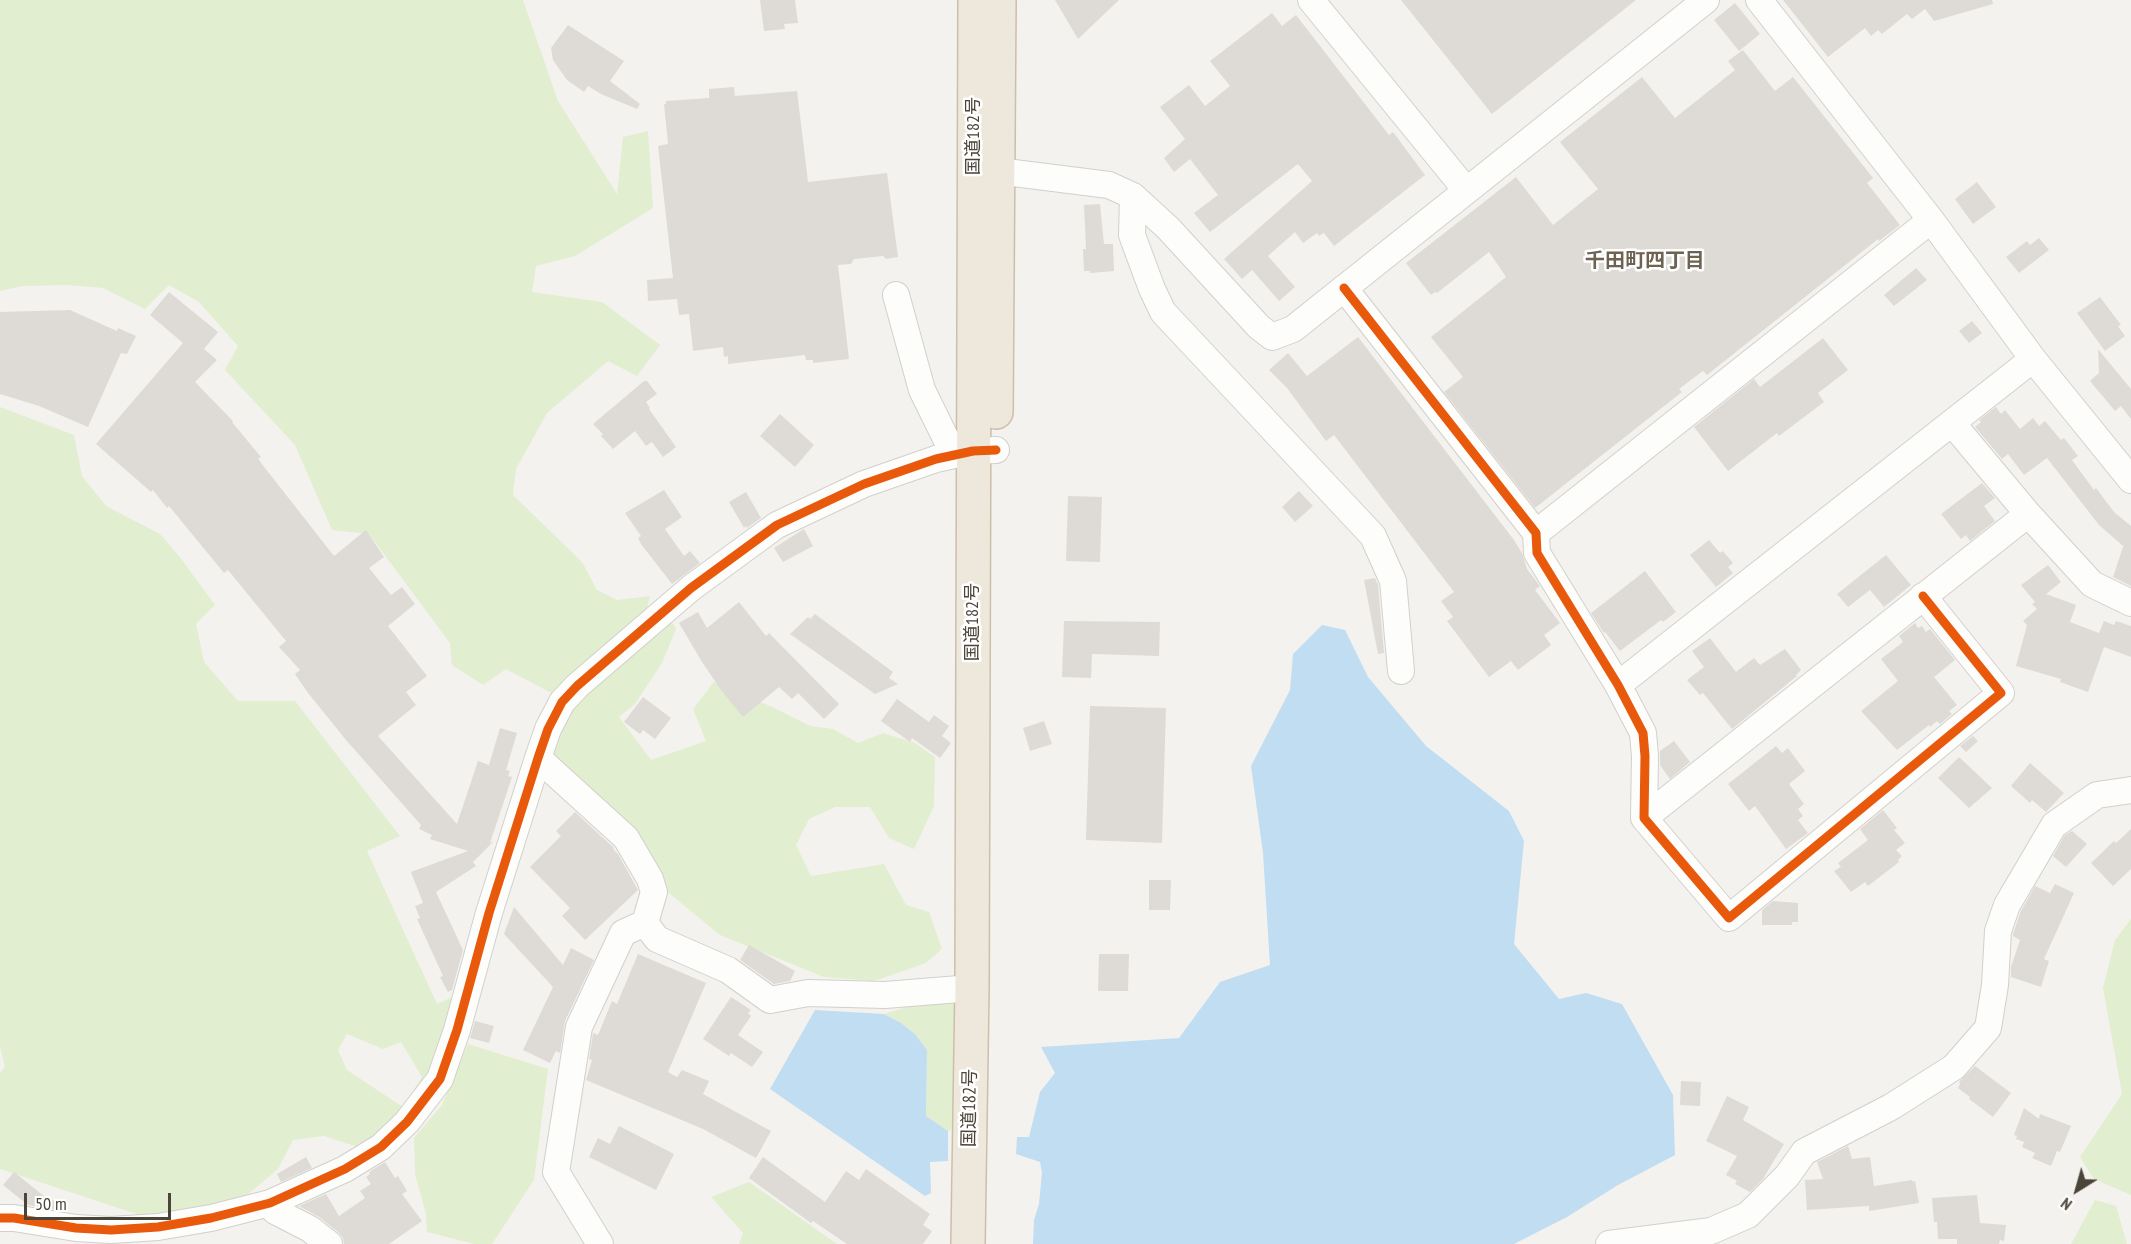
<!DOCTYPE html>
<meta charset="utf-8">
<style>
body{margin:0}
#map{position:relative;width:2131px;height:1244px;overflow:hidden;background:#f4f2ee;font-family:"PT Sans Narrow",sans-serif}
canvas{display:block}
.north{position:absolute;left:2047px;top:1160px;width:60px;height:60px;-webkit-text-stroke:4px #fff;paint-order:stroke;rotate:217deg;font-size:16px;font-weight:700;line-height:24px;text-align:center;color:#4b4439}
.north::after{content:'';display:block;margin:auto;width:21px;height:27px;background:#4b4439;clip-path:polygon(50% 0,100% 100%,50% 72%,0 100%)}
.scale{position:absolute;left:24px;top:1193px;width:147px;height:27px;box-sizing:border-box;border:3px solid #4b4439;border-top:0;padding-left:8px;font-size:18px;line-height:21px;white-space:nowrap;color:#4b4439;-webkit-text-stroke:4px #fff;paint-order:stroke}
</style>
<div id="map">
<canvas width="2131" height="1244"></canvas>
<div class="north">N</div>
<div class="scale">50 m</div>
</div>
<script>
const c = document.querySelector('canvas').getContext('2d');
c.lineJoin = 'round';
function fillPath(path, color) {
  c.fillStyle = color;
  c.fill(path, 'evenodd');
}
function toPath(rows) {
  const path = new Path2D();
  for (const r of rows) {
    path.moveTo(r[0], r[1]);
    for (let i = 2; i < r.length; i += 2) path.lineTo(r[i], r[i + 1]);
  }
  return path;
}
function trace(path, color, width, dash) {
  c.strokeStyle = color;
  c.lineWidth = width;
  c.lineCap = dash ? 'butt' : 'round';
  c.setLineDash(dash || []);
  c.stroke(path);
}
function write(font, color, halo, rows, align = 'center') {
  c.font = font + ' "PT Sans Narrow","Noto Sans JP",sans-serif';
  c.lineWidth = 5;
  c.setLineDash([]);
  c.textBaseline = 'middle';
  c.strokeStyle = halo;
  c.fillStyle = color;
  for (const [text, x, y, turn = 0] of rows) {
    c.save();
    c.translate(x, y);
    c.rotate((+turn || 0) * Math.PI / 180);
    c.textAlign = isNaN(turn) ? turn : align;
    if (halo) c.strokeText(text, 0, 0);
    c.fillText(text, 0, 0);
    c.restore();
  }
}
fillPath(toPath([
 [0,0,523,0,558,101,617,194,623,137,648,131,653,208,575,256,536,266,532,292,602,302,660,345,637,376,608,361,547,413,516,469,513,495,582,562,597,590,617,600,650,596,645,618,559,697,506,669,483,685,452,665,450,643,369,534,332,530,295,445,225,370,238,346,199,302,169,285,145,309,103,288,67,285,23,286,0,291],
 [0,407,74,435,82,476,106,506,160,534,179,556,215,605,196,624,204,662,238,701,295,701,400,836,367,851,437,1004,461,993,428,1088,415,1104,408,1099,422,1077,401,1042,383,1049,347,1034,338,1050,347,1070,406,1109,395,1130,358,1147,324,1136,293,1140,278,1169,234,1206,161,1222,0,1169,0,1073,5,1067,0,1047],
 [668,615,676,629,662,663,635,704,619,717,651,760,706,741,693,709,714,682,770,706,810,726,833,729,858,743,883,733,915,743,935,757,934,806,914,849,889,838,870,807,835,807,809,819,796,845,811,876,884,864,906,905,929,912,942,949,926,963,874,981,824,977,720,935,664,889,551,753,571,707],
 [2131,919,2131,1195,2094,1179,2080,1157,2122,1094,2103,988,2115,940],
 [935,998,958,1006,959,1045,953,1057,955,1110,951,1130,948,1131,926,1116,927,1050,915,1034,901,1023,884,1014],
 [468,1044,548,1069,534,1180,492,1244,474,1244,427,1232,426,1214,415,1174,414,1138,442,1105],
 [749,1182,837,1244,739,1244,743,1233,711,1197],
 [2095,1200,2116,1206,2127,1244,2071,1244]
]), '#e1eecf');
fillPath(toPath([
 [1322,625,1345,630,1368,677,1426,746,1509,811,1524,841,1514,944,1559,999,1586,993,1622,1004,1673,1095,1675,1155,1618,1185,1567,1217,1514,1244,1033,1244,1034,1220,1039,1204,1042,1173,1040,1162,1016,1154,1017,1137,1029,1137,1040,1092,1055,1073,1041,1047,1179,1038,1220,982,1270,965,1263,853,1251,766,1290,690,1293,654],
 [815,1010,884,1014,901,1023,915,1034,927,1050,926,1116,948,1131,948,1161,930,1162,931,1193,925,1196,770,1089]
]), '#c0ddf1');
fillPath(toPath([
 [760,0,795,0,798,23,784,24,785,29,764,31],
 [1055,0,1119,0,1078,39],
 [1401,0,1636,0,1492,114],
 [1783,0,1992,0,1993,4,1934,21,1925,9,1912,19,1907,14,1882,34,1878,30,1871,36,1865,28,1828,57],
 [1735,3,1760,34,1739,51,1714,20],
 [1272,13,1282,26,1296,15,1389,135,1393,132,1425,175,1334,246,1324,233,1319,236,1317,233,1303,243,1295,232,1268,256,1295,287,1279,301,1252,270,1242,279,1224,259,1312,181,1298,164,1210,232,1194,213,1218,195,1190,159,1174,172,1164,158,1185,139,1160,107,1189,85,1205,106,1230,86,1210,61],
 [568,25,624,61,610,81,640,104,637,109,601,94,588,86,584,92,567,80,553,60,551,48],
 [1743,50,1775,91,1793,77,1873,178,1867,183,1900,225,1879,241,1878,239,1707,375,1703,371,1679,389,1682,392,1535,508,1444,392,1463,377,1431,337,1506,277,1489,252,1437,293,1435,292,1431,295,1406,263,1516,177,1553,225,1598,189,1560,142,1642,77,1675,118,1735,70,1728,61],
 [734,87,735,96,797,91,808,182,887,173,898,257,886,259,883,256,854,259,851,264,838,265,849,359,813,363,813,360,806,360,805,355,728,364,728,356,724,357,723,347,693,351,689,314,679,315,677,299,648,301,647,280,673,278,658,146,668,144,664,104,666,104,666,101,709,98,709,89],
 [1977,182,1996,207,1973,224,1955,199],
 [1100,204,1104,244,1113,244,1114,271,1090,273,1090,271,1084,271,1083,249,1086,249,1084,205],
 [2039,238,2049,250,2019,273,2006,257,2027,241,2030,245],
 [1916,268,1927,280,1894,306,1884,295],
 [169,292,218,332,204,349,217,360,195,382,233,421,232,422,261,457,258,459,334,556,366,530,384,557,369,568,391,595,402,587,415,604,388,626,427,676,406,692,416,705,378,736,457,824,478,761,489,765,500,728,517,733,506,770,510,771,508,776,512,777,490,843,494,841,473,862,476,866,436,892,463,950,452,990,448,992,440,977,443,976,417,919,420,918,415,906,423,903,411,872,468,851,430,839,432,835,419,829,421,825,346,740,308,693,295,674,300,670,279,647,286,641,228,570,224,573,169,506,167,508,153,490,151,492,96,444,183,343,150,315],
 [2100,297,2121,325,2118,326,2125,336,2105,351,2077,313],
 [70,310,117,331,118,328,136,336,127,354,121,353,88,427,39,406,0,394,0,312],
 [1972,321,1982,333,1969,343,1959,331],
 [1358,337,1514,540,1522,553,1527,569,1540,586,1535,590,1560,623,1544,635,1551,645,1518,670,1511,661,1489,677,1447,621,1453,617,1441,601,1454,592,1334,435,1326,441,1287,388,1269,370,1288,353,1307,376],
 [1823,338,1848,370,1818,393,1824,402,1779,436,1777,433,1728,471,1694,427,1754,379,1760,387],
 [2098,349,2131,389,2131,419,2121,406,2115,411,2090,381,2099,373],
 [644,381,647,381,657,394,646,402,650,408,649,409,676,447,663,457,652,442,646,446,635,431,613,449,601,436,603,434,593,424],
 [1996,407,2001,414,2005,410,2020,429,2033,418,2039,426,2045,421,2061,440,2064,438,2078,456,2072,460,2094,490,2096,488,2114,512,2131,526,2131,586,2113,577,2124,544,2123,546,2099,525,2047,458,2024,475,2008,454,2002,459,1975,427,1981,422,1979,420],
 [780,414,814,445,795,467,760,436],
 [1982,483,1995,498,1984,506,1995,521,1970,541,1966,535,1961,539,1941,514],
 [664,490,682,517,665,529,684,556,690,551,700,563,672,584,641,544,638,538,641,536,625,513],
 [1299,491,1313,506,1295,522,1282,507],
 [746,492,761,518,747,528,746,526,744,528,729,502],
 [1068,496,1102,497,1100,562,1066,561],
 [804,529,813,546,783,562,774,548],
 [1709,540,1720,553,1723,551,1733,563,1728,567,1733,573,1716,587,1690,555],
 [1886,555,1911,585,1884,607,1870,590,1848,607,1837,594],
 [2048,565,2061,582,2046,594,2076,605,2070,622,2099,633,2104,621,2114,625,2116,621,2131,626,2131,657,2104,647,2088,692,2060,682,2061,679,2016,666,2027,625,2023,621,2037,609,2032,604,2035,602,2021,585],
 [1645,571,1676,612,1663,622,1661,620,1620,651,1605,632,1604,633,1591,613],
 [1375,578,1378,585,1384,653,1378,654,1364,580],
 [739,602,766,636,769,633,839,704,824,719,798,693,792,699,779,687,743,717,721,690,702,662,679,623,698,612,707,628],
 [815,614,893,672,889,678,898,684,875,694,790,634,808,617,810,619],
 [1064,621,1160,622,1159,656,1092,654,1091,678,1062,677],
 [1915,623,1918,628,1922,626,1926,632,1930,629,1955,660,1934,677,1957,705,1949,711,1952,714,1940,724,1937,721,1930,727,1929,725,1897,750,1861,711,1898,681,1881,659,1903,642,1899,636],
 [1710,638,1736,672,1754,658,1760,665,1785,649,1801,670,1796,675,1797,676,1732,729,1703,693,1700,695,1687,680,1704,667,1692,651],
 [643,697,671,718,655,739,643,730,640,734,624,722],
 [897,699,929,722,934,715,949,726,942,736,951,743,940,758,912,738,910,742,881,721],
 [1090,706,1166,708,1162,843,1086,840],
 [1044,721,1052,744,1030,751,1023,728],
 [1973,736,1978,741,1966,752,1960,746],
 [1674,741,1690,762,1670,779,1660,765,1660,751],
 [1776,746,1782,753,1788,748,1805,771,1789,784,1804,804,1798,809,1803,816,1798,820,1808,833,1786,849,1755,806,1749,811,1728,784],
 [1959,757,1992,788,1969,808,1938,778],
 [2030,763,2064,793,2046,812,2032,800,2030,803,2011,786],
 [1883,810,1897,828,1894,830,1905,843,1896,850,1902,856,1898,860,1899,862,1868,886,1865,882,1851,892,1834,871,1841,867,1838,863,1868,840,1860,829],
 [575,812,614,848,613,849,618,854,638,890,585,940,562,916,570,908,530,867,561,836,556,831],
 [2131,829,2131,869,2113,886,2091,863,2114,841,2116,843],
 [2072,831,2087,844,2066,867,2053,856,2065,835],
 [1149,880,1171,880,1170,910,1149,910],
 [2055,884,2074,893,2044,959,2049,961,2041,987,2011,977,2011,967,2020,940,2013,936,2013,934,2021,911,2035,886,2050,893],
 [1773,901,1798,903,1798,922,1792,922,1792,925,1762,925,1762,910],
 [514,907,563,965,571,948,594,960,565,1021,560,1053,556,1051,550,1063,523,1050,553,987,504,934],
 [749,945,795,971,790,981,774,984,740,960],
 [638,954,706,983,668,1072,677,1077,682,1070,709,1081,703,1094,771,1131,756,1158,703,1129,586,1080,592,1060,589,1059,593,1033,598,1035,612,1001,617,1004],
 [1099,954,1129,954,1128,991,1098,991],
 [731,997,751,1010,748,1013,751,1016,738,1035,763,1052,752,1067,731,1053,729,1056,703,1039],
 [475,1021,494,1026,489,1043,470,1038],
 [1975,1066,2011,1093,1993,1117,1969,1099,1970,1097,1958,1088,1960,1084,1959,1082],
 [1681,1081,1701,1082,1700,1106,1680,1105],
 [1727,1096,1749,1107,1743,1120,1784,1144,1763,1179,1750,1192,1735,1184,1737,1181,1726,1175,1737,1156,1706,1141],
 [2024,1108,2039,1119,2040,1114,2071,1126,2060,1152,2057,1151,2051,1166,2032,1158,2035,1153,2022,1147,2024,1142,2016,1139,2017,1136,2014,1135],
 [619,1126,674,1154,656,1190,589,1157,598,1138,610,1144],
 [1848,1146,1852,1159,1870,1157,1874,1186,1912,1180,1913,1182,1915,1181,1919,1203,1869,1211,1869,1206,1807,1210,1805,1180,1823,1179,1817,1162],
 [306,1157,312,1168,281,1182,277,1174],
 [763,1157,825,1202,846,1171,859,1180,866,1169,930,1214,923,1225,932,1231,923,1244,847,1244,813,1221,811,1223,749,1178],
 [385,1162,395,1178,398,1176,407,1191,402,1194,422,1221,389,1244,344,1244,343,1238,338,1232,319,1217,299,1206,326,1194,339,1216,365,1198,360,1191,371,1184,366,1177,370,1174,369,1172],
 [14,1172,49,1200,64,1202,63,1211,28,1205,3,1185],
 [1977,1195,1980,1223,2006,1225,2004,1241,2000,1240,1999,1244,1957,1244,1957,1239,1938,1239,1937,1222,1934,1222,1932,1198]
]), '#dedbd6');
const minor = toPath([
 [1311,0,1466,190],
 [1759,0,1931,220,2033,359,2131,480],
 [980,170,998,171,1109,185,1133,196,1168,228,1259,327,1272,337,1293,329,1706,0],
 [1133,196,1132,235,1152,289,1163,312,1373,536,1393,581,1401,671],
 [1344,288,1536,533,1537,553,1618,685,1643,733,1645,756,1644,818,1729,918,2001,693,1923,596],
 [896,295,922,390,954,455],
 [1952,423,2028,514,2092,584,2131,603],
 [1536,533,1931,220],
 [1618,685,2033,359],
 [538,758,626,838,650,879,654,892,645,923,657,939,728,970,770,1000,808,993,885,995,972,988],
 [1644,818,2028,514],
 [270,1203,275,1211,310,1229,329,1244],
 [0,1218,14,1218,76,1228,111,1230,158,1227,211,1218,270,1203,345,1169,381,1147,407,1122,440,1079,457,1030,489,913,538,758,548,729,562,702,577,686,691,588,777,525,864,484,936,459,973,451,996,450],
 [600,1244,556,1172,579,1027,623,933,645,923],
 [1609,1244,1711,1231,1748,1215,1787,1176,1804,1152,1891,1107,1954,1067,1988,1028,1995,985,1998,931,2007,905,2054,825,2097,795,2131,790]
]);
const highway = toPath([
 [996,412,999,0],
 [968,1244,972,988,975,0]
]);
trace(minor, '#d2d0cb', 28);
trace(highway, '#ccbfa9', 36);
trace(minor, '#fdfdfc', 26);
trace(highway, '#ede8db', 33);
trace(toPath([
 [1344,288,1536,533,1537,553,1618,685,1643,733,1645,756,1644,818,1729,918,2001,693,1923,596],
 [0,1218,14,1218,76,1228,111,1230,158,1227,211,1218,270,1203,345,1169,381,1147,407,1122,440,1079,457,1030,489,913,538,758,548,729,562,702,577,686,691,588,777,525,864,484,936,459,973,451,996,450]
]), '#e8590c', 9);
write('18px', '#4b4439', '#fff', [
 ["国道182号",974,136,-90],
 ["国道182号",973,622,-90],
 ["国道182号",970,1108,-89]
]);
write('bold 20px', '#6e6250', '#fff', [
 ["千田町四丁目",1645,261]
]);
</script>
